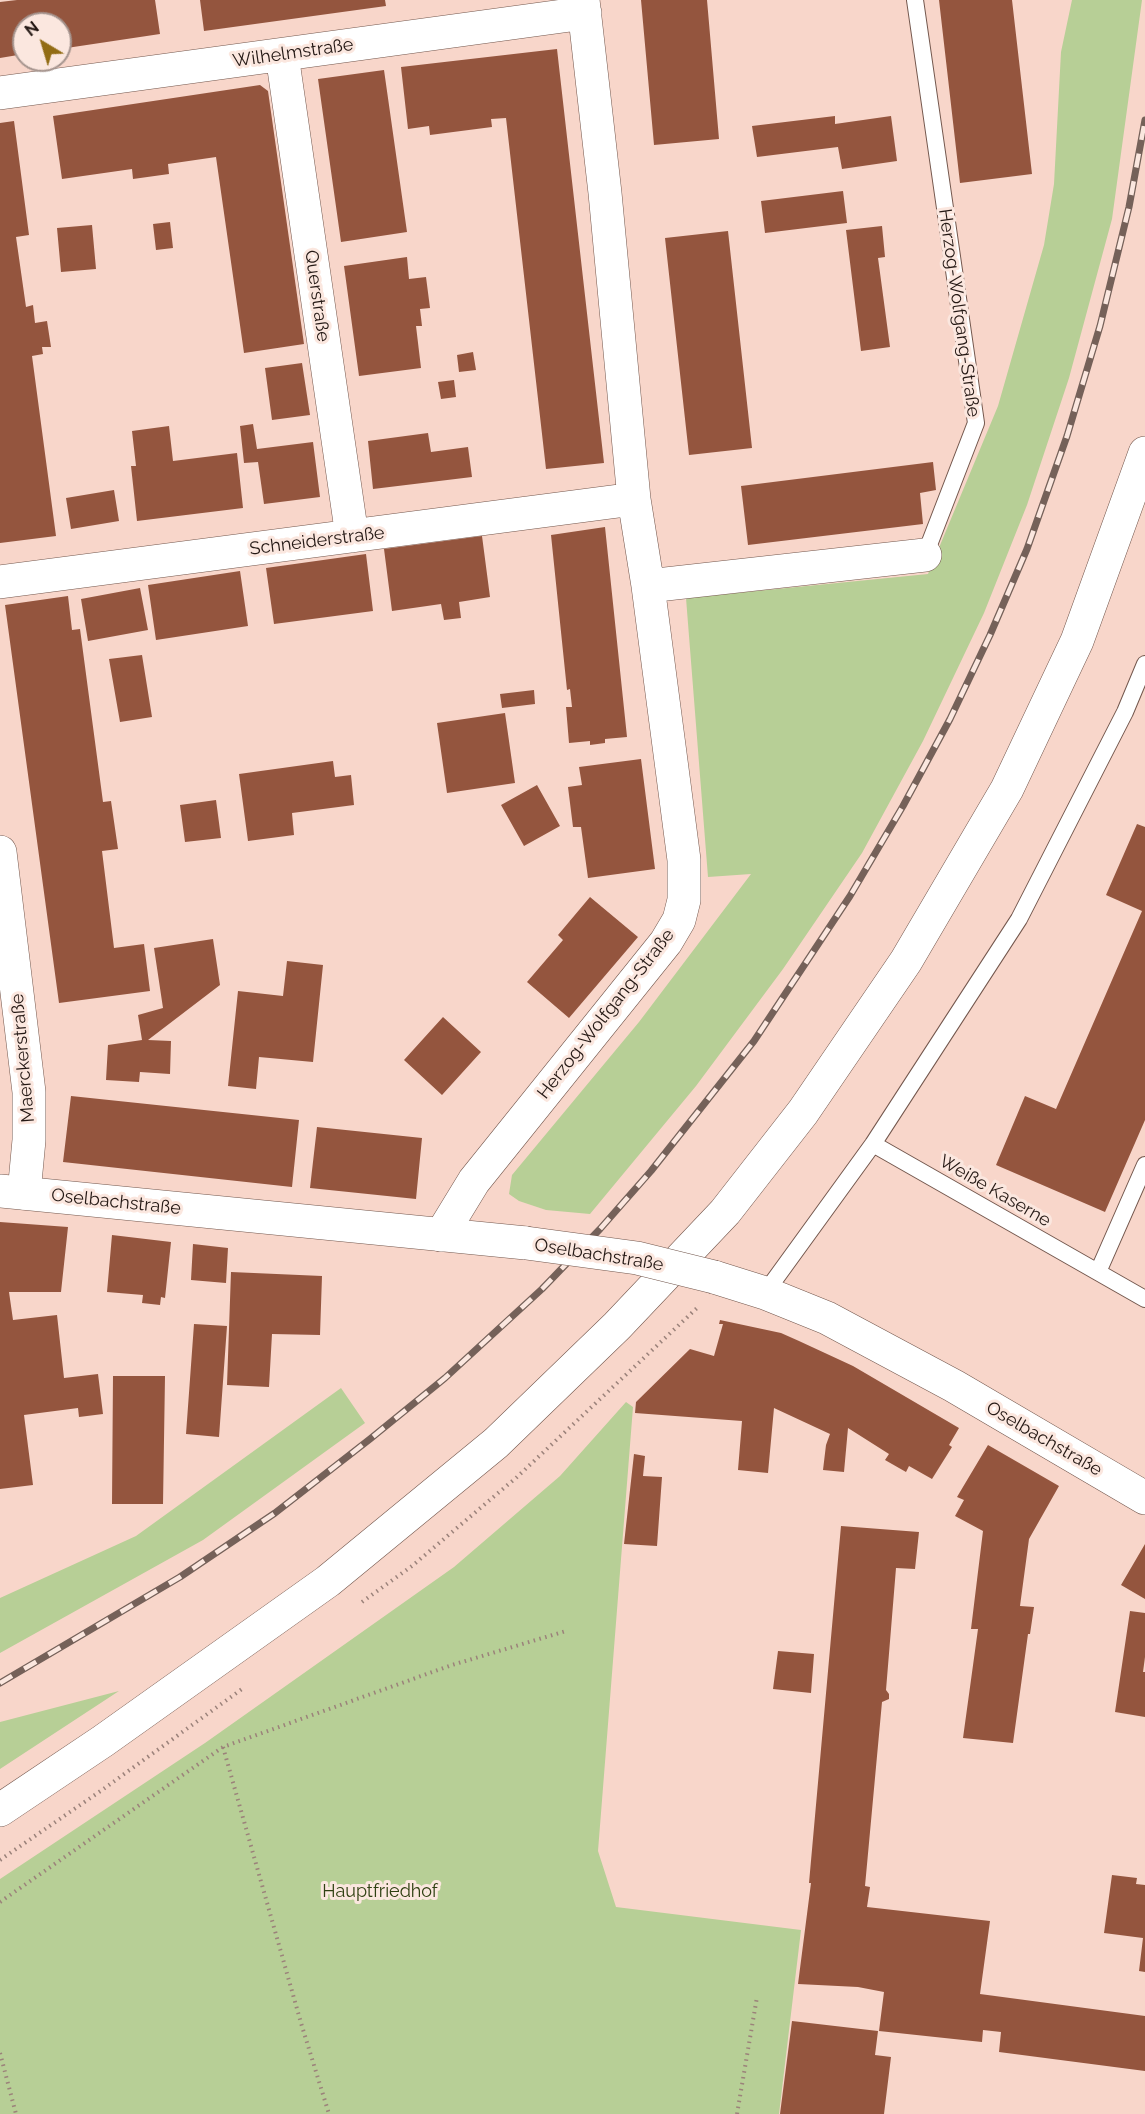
<!DOCTYPE html>
<meta charset="utf-8">
<style>
body{margin:0}
#map{position:relative;width:1145px;height:2114px;overflow:hidden;background:#f8d6ca;font-family:Raleway,sans-serif}
canvas{display:block}
.north{position:absolute;left:12px;top:12px;width:60px;height:60px;box-sizing:border-box;background:#fbe7df;border:2px solid #a5948e;border-radius:50%;rotate:322deg;font-size:16px;font-weight:700;line-height:24px;text-align:center;color:#241814}
.north::after{content:'';display:block;margin:auto;width:21px;height:27px;background:#926c14;clip-path:polygon(50% 0,100% 100%,50% 72%,0 100%)}
</style>
<div id="map">
<canvas width="1145" height="2114"></canvas>
<div class="north">N</div>
</div>
<script>
const c = document.querySelector('canvas').getContext('2d');
c.lineJoin = 'round';
function fillPath(path, color) {
  c.fillStyle = color;
  c.fill(path, 'evenodd');
}
function toPath(rows) {
  const path = new Path2D();
  for (const r of rows) {
    path.moveTo(r[0], r[1]);
    for (let i = 2; i < r.length; i += 2) path.lineTo(r[i], r[i + 1]);
  }
  return path;
}
function trace(path, color, width, dash) {
  c.strokeStyle = color;
  c.lineWidth = width;
  c.lineCap = dash ? 'butt' : 'round';
  c.setLineDash(dash || []);
  c.stroke(path);
}
function write(font, color, halo, rows, align = 'center') {
  c.font = font + ' Raleway,sans-serif';
  c.lineWidth = 6;
  c.setLineDash([]);
  c.textBaseline = 'middle';
  c.strokeStyle = halo;
  c.fillStyle = color;
  for (const [text, x, y, turn = 0] of rows) {
    c.save();
    c.translate(x, y);
    c.rotate((+turn || 0) * Math.PI / 180);
    c.textAlign = isNaN(turn) ? turn : align;
    if (halo) c.strokeText(text, 0, 0);
    c.fillText(text, 0, 0);
    c.restore();
  }
}
fillPath(toPath([
 [1072,0,1142,0,1112,219,1069,378,1027,505,984,613,923,741,862,853,783,969,696,1086,590,1214,546,1210,519,1201,509,1194,512,1175,639,1022,751,874,708,877,686,598,928,574,998,406,1044,245,1054,184,1061,52],
 [341,1388,365,1423,203,1540,0,1653,0,1598,136,1536],
 [626,1402,633,1407,598,1851,616,1907,801,1930,779,2114,0,2114,0,1879,205,1743,454,1567,560,1476],
 [119,1691,0,1769,0,1722]
]), '#b7cf96');
fillPath(toPath([
 [17,0,155,0,160,34,60,49,60,24,24,24,24,54,0,58,0,2],
 [200,0,385,0,386,6,204,31],
 [641,0,707,0,719,139,654,145],
 [939,0,1012,0,1032,174,960,183],
 [557,49,604,463,546,469,506,118,491,119,492,127,430,135,429,126,408,129,401,67],
 [384,70,407,232,341,242,318,79],
 [260,85,268,91,304,344,244,353,216,157,168,164,169,174,133,179,132,169,62,179,53,116],
 [835,116,835,124,891,116,897,161,842,169,838,147,757,157,752,126],
 [14,121,29,235,16,237,26,307,33,305,35,323,47,321,51,347,42,347,43,354,32,356,56,536,0,543,0,123],
 [843,191,847,223,765,233,761,201],
 [170,222,173,248,156,250,153,224],
 [92,225,96,269,61,272,57,228],
 [882,226,885,257,878,258,890,347,861,351,846,230],
 [728,231,752,448,689,455,665,238],
 [407,257,409,279,426,277,430,308,420,309,422,326,416,326,421,368,359,376,344,266],
 [473,352,476,370,459,372,457,355],
 [302,363,310,415,272,420,265,368],
 [454,380,456,397,441,399,438,382],
 [253,424,257,449,313,442,320,497,264,504,258,462,244,463,240,426],
 [169,426,173,461,237,453,243,508,137,521,131,466,136,466,132,431],
 [428,433,431,452,468,447,472,477,373,489,368,441],
 [933,462,936,490,920,493,923,524,748,545,741,486],
 [114,490,119,521,71,529,66,498],
 [605,527,627,737,605,739,605,743,590,745,590,741,569,743,566,707,572,707,570,689,567,690,551,535],
 [482,536,490,597,459,602,461,618,444,620,441,604,392,611,384,549],
 [366,554,373,611,274,624,266,568],
 [240,571,248,626,156,640,148,585],
 [140,588,148,630,88,641,81,599],
 [68,596,72,630,80,629,103,802,111,801,118,849,102,851,114,948,144,944,150,991,59,1003,5,605],
 [142,655,152,717,120,722,109,659],
 [534,690,535,704,502,708,500,694],
 [505,713,515,783,447,793,437,723],
 [641,759,655,869,588,878,581,827,573,827,568,787,582,785,579,767],
 [333,761,335,777,351,775,354,805,292,813,294,835,248,841,239,774],
 [537,785,560,826,524,846,501,805],
 [216,800,221,838,185,842,180,805],
 [1137,824,1145,827,1145,1120,1105,1212,996,1165,1025,1096,1056,1109,1142,911,1106,895],
 [590,897,638,937,569,1018,527,982,563,940,558,935],
 [213,939,220,985,148,1040,171,1041,170,1074,140,1072,139,1082,106,1080,108,1045,142,1040,138,1015,163,1008,154,948],
 [287,961,323,965,313,1062,259,1057,256,1089,228,1086,238,991,283,996],
 [443,1017,481,1052,442,1095,404,1060],
 [71,1096,299,1120,292,1187,63,1162],
 [317,1127,422,1138,416,1199,310,1188],
 [0,1222,68,1227,61,1292,9,1292,13,1320,57,1315,64,1378,98,1374,103,1414,79,1417,78,1408,24,1415,33,1485,0,1489],
 [112,1235,171,1242,165,1298,161,1297,160,1305,142,1303,143,1295,107,1292],
 [193,1244,228,1248,226,1283,191,1280],
 [231,1272,322,1276,320,1335,272,1334,269,1387,227,1385],
 [720,1320,781,1333,799,1341,853,1366,959,1428,949,1445,952,1447,932,1479,909,1466,906,1472,885,1460,889,1454,848,1428,844,1472,823,1470,826,1445,830,1434,774,1408,768,1473,738,1470,742,1421,635,1413,636,1402,690,1349,714,1356,723,1324,719,1324],
 [194,1324,227,1326,219,1437,186,1434],
 [113,1376,165,1376,163,1504,112,1504],
 [988,1445,1059,1486,1029,1539,1020,1606,1034,1607,1030,1634,1028,1634,1013,1743,963,1738,978,1629,971,1629,983,1531,955,1516,964,1500,957,1497],
 [634,1454,645,1456,643,1476,662,1477,657,1546,624,1544],
 [841,1526,919,1532,915,1569,896,1568,886,1690,889,1694,889,1699,882,1702,865,1886,870,1887,867,1907,990,1921,980,1994,1145,2016,1145,2071,999,2052,1001,2032,983,2030,982,2042,879,2031,884,1992,858,1987,798,1984,811,1883,809,1883],
 [1145,1544,1145,1599,1121,1585],
 [1130,1611,1145,1613,1145,1657,1143,1672,1145,1672,1145,1717,1115,1712],
 [778,1651,814,1654,811,1693,773,1689],
 [1112,1875,1137,1878,1136,1884,1145,1885,1145,1972,1139,1971,1143,1938,1104,1933],
 [792,2021,878,2031,875,2055,891,2057,884,2114,780,2114]
]), '#94553e');
const service = toPath([
 [915,0,976,423,925,555],
 [873,1144,1145,1299],
 [1098,1272,1145,1165],
 [765,1293,873,1144,1019,919,1125,712,1145,664]
]);
const minor = toPath([
 [282,55,352,536],
 [0,93,585,13],
 [0,582,634,499],
 [648,586,925,555],
 [0,852,29,1092,29,1140,24,1193],
 [441,1235,474,1181,666,942,679,920,684,900,684,860,648,586,634,499,605,193,583,0]
]);
const tertiary = toPath([
 [0,1191,526,1243],
 [714,1277,765,1293,827,1318,954,1386,1145,1498]
]);
const secondary = toPath([
 [0,1810,103,1741,328,1581,496,1443,617,1326,725,1212,803,1112,906,961,1007,789,1077,641,1145,453]
]);
trace(service, '#73574d', 18);
trace(minor, '#73574d', 34);
trace(tertiary, '#73574d', 34);
trace(secondary, '#73574d', 34);
trace(toPath([
 [362,1602,412,1566,517,1477,697,1308],
 [223,1747,301,2023,329,2114],
 [0,1860,102,1790,242,1689],
 [0,1902,223,1747,452,1665,566,1631],
 [0,2053,16,2114],
 [737,2114,757,1997]
]), '#9b827a', 4, [1.5, 4.5]);
trace(service, '#fff', 16);
trace(minor, '#fff', 33);
trace(tertiary, '#fff', 33);
trace(secondary, '#fff', 33);
const rail = toPath([
 [0,1683,180,1577,275,1513,370,1439,445,1378,542,1289,600,1229,651,1171,754,1041,850,896,903,806,950,719,990,635,1027,549,1067,436,1100,326,1129,207,1145,120]
]);
trace(rail, '#756159', 7);
trace(rail, '#fbe7df', 4.5, [14]);
const tertiaryBridge = toPath([
 [526,1243,637,1258,714,1277]
]);
trace(tertiaryBridge, '#73574d', 34, []);
trace(tertiaryBridge, '#fff', 33);
write('18px', '#241814', '#fbe7df', [
 ["Wilhelmstraße",293,53,-8],
 ["Querstraße",317,296,82],
 ["Herzog-Wolfgang-Straße",959,313,82],
 ["Schneiderstraße",317,541,-7],
 ["Herzog-Wolfgang-Straße",606,1014,-52],
 ["Maerckerstraße",23,1058,-95],
 ["Weiße Kaserne",995,1191,30],
 ["Oselbachstraße",116,1202,6],
 ["Oselbachstraße",599,1255,9],
 ["Oselbachstraße",1044,1439,30]
]);
write('18px', '#2f4012', '#fbe7df', [
 ["Hauptfriedhof",380,1892]
]);
</script>
